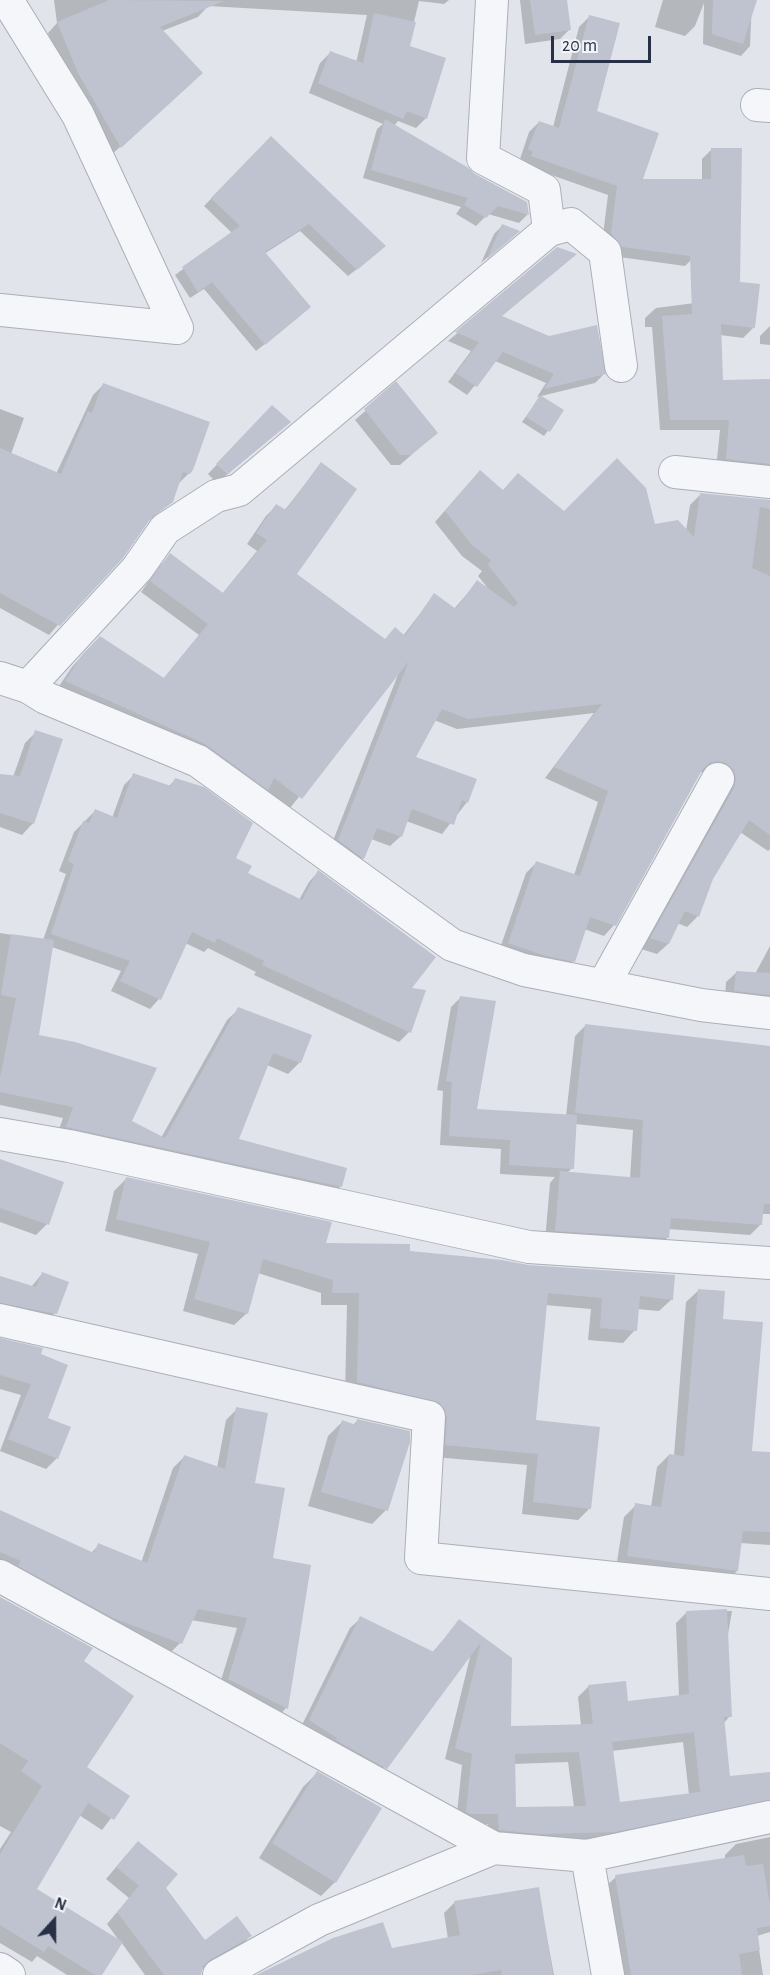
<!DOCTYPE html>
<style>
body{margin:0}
#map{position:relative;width:770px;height:1975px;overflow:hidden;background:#e1e5eb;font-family:"Alegreya Sans",sans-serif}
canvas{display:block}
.north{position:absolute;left:24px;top:1891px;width:60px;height:60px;-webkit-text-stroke:4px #f1f4f8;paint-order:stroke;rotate:21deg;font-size:16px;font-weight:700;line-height:24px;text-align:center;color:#283045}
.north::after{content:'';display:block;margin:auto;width:21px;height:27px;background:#283045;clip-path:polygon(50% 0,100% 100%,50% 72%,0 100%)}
.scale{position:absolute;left:551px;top:36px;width:100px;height:27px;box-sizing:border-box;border:3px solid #283045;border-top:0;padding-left:8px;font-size:18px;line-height:21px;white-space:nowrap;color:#283045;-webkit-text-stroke:4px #f1f4f8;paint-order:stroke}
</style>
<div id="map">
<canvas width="770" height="1975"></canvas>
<div class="north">N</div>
<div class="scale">20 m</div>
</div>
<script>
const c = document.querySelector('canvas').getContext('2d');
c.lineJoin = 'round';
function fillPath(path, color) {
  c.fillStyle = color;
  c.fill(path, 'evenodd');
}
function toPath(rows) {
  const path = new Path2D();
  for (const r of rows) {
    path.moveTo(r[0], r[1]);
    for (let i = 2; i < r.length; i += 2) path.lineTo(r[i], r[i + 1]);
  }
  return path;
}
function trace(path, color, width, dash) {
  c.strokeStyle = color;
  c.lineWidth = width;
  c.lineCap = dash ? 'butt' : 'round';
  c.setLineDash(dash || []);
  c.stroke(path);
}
fillPath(toPath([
 [54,0,449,0,444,4,419,1,408,47,426,118,416,128,398,121,394,126,474,175,526,203,527,215,519,223,488,214,476,226,456,214,461,207,363,178,377,129,383,124,309,93,320,63,330,53,356,63,367,15,208,6,198,17,162,31,191,83,110,156,69,83,48,33,57,23],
 [520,0,565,0,569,30,560,39,525,44],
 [663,0,752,0,750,46,741,56,703,44,704,3,695,26,685,36,655,27],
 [589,17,595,112,641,181,702,181,702,159,712,149,741,150,690,261,685,266,612,256,602,243,608,195,523,165,524,162,520,159,529,132,539,122,553,127,579,27],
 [271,138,376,254,348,276,300,231,264,254,301,315,256,351,204,289,190,298,175,275,232,233,204,206],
 [502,226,509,239,481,263,494,234],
 [558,248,500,317,604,374,595,383,537,397,546,383,495,361,467,395,448,382,471,351,448,341],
 [757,295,753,328,743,338,720,335,721,382,770,380,770,478,716,469,720,430,660,430,652,327,645,327,645,318,656,308],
 [770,326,770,345,760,344,760,336],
 [396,384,436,433,400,465,391,465,355,420],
 [103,385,189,473,179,483,172,501,145,524,49,635,0,608,0,409,24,418,11,454,56,474,93,395],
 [540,397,562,411,544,436,522,422],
 [272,407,289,423,217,483,208,474],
 [321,464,295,574,384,640,403,636,434,595,454,609,477,582,487,587,478,576,482,571,462,556,435,522,469,483,564,513,686,531,690,505,701,494,770,501,770,849,768,851,740,832,712,878,697,917,687,927,677,923,668,944,657,954,641,949,706,771,699,773,614,925,604,936,584,929,573,961,563,971,498,954,526,873,536,863,574,875,598,802,545,778,594,713,457,729,434,720,414,758,467,802,442,834,406,821,401,836,390,846,371,839,363,858,353,869,329,851,399,672,290,808,266,790,257,799,55,692,72,667,89,648,163,679,199,635,141,592,160,566,170,555,222,594,257,551,247,544,266,516,276,506,284,511],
 [36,732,33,823,22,835,0,827,0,776,13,777,25,743],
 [134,775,168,787,176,779,246,874,299,900,309,882,318,872,409,989,424,991,409,1032,399,1042,254,975,256,972,208,948,204,952,185,943,159,999,150,1009,111,991,121,971,52,947,37,1036,130,1122,161,1138,227,1020,239,1009,300,1062,288,1074,267,1065,237,1140,345,1169,340,1187,329,1198,56,1138,63,1118,0,1105,0,933,43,940,66,874,59,871,74,832,95,811,112,818,124,785],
 [770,946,770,1010,725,1000,726,982,736,973,755,974],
 [461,997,476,1110,566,1116,575,1036,585,1026,770,1047,770,1214,761,1214,761,1224,750,1235,668,1229,667,1238,657,1248,545,1241,550,1183,555,1177,500,1174,501,1149,440,1145,443,1091,437,1090,451,1007],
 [575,1124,633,1130,630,1179,567,1173,572,1168],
 [0,1161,47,1224,36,1235,0,1222],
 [126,1179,325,1244,409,1252,672,1299,659,1311,637,1309,635,1330,623,1343,588,1340,591,1309,545,1305,535,1422,590,1508,578,1520,522,1514,527,1465,434,1457,428,1415,345,1394,347,1305,321,1305,321,1293,258,1273,247,1313,234,1325,183,1311,198,1254,105,1231,114,1191],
 [42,1274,55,1313,44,1324,0,1315,0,1278,31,1287],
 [699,1290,722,1320,750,1452,770,1454,770,1545,740,1543,737,1571,725,1583,616,1568,624,1517,636,1505,651,1507,657,1467,669,1455,674,1456,686,1302],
 [0,1338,39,1355,46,1418,57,1458,46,1469,0,1451,21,1395,0,1389],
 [237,1409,271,1559,309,1566,286,1708,276,1719,218,1690,237,1628,191,1620,180,1643,169,1654,0,1572,0,1511,91,1553,99,1545,141,1563,173,1468,184,1457,217,1468,226,1420],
 [357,1421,386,1510,372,1524,308,1506,328,1436,342,1422,353,1425],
 [0,1598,82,1662,85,1768,128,1796,102,1830,79,1815,35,1889,120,1942,107,1924,129,1898,106,1879,127,1854,164,1888,205,1942,250,1936,240,1947,201,1970,200,1975,145,1975,121,1942,100,1975,67,1975,37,1956,32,1962,0,1943,0,1849,11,1832,0,1826],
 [732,1611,727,1640,730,1716,723,1724,728,1778,770,1774,770,1814,603,1842,489,1841,488,1824,459,1825,456,1823,462,1765,445,1759,471,1653,375,1779,299,1731,350,1628,361,1618,432,1653,459,1621,511,1659,510,1727,581,1725,578,1697,589,1686,627,1702,679,1696,676,1623,687,1612],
 [683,1742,689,1795,619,1804,612,1751],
 [568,1762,574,1807,514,1809,513,1764],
 [317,1773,335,1882,321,1896,259,1858,303,1787],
 [770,1837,770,1932,757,1936,763,1975,619,1975,605,1887,616,1877,725,1859,725,1855,736,1844],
 [538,1889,554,1975,259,1975,334,1940,391,1950,448,1939,444,1913,455,1902]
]), '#0003');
fillPath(toPath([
 [109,0,224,1,160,27,203,73,121,148,78,73,57,22],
 [530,0,567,0,571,30,535,35],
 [713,0,757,0,743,44,712,34],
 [374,13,416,22,410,46,446,58,427,119,407,111,403,119,318,83,330,51,363,63],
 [589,15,620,23,597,111,659,133,643,179,711,179,711,148,742,148,740,282,760,284,755,328,721,324,723,380,770,379,770,464,726,459,729,420,670,420,662,316,692,314,690,256,622,247,611,233,617,186,531,156,533,152,528,149,539,121,559,128],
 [385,119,467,167,475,174,527,202,529,215,498,206,486,218,464,205,468,198,371,170],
 [271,136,386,246,357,270,309,224,265,252,311,307,265,345,212,282,198,292,182,267,240,226,211,198],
 [502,224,520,231,487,259],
 [557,247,577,254,502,316,549,336,597,325,606,374,544,389,554,374,503,352,477,387,456,373,479,342,455,332],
 [396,381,438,433,411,455,400,455,364,409],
 [103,383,210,422,193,470,190,474,183,472,173,502,151,518,123,558,60,626,0,593,0,448,61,474,88,411,92,413],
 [540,395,564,410,550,432,526,417],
 [272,405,291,422,227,474,216,464],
 [617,458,646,488,655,524,678,520,694,537,700,493,770,500,770,509,760,507,752,568,770,576,770,835,749,820,713,879,699,917,685,911,669,944,650,938,734,788,736,779,734,770,726,763,717,761,709,763,702,770,616,926,590,917,575,962,546,956,508,943,536,861,580,876,608,791,554,767,602,704,468,719,442,709,416,757,477,779,468,803,462,800,454,825,412,809,402,837,377,828,364,859,338,840,409,661,302,799,274,778,268,790,205,744,65,681,82,655,100,636,164,678,208,624,150,581,170,553,223,593,267,540,256,533,276,504,286,510,321,462,357,489,297,574,385,639,395,627,405,636,434,593,456,609,477,580,514,607,518,603,488,565,491,560,472,545,445,511,480,470,503,490,518,473,564,511],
 [35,730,63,739,34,824,0,813,0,774,20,776],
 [133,773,171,786,175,778,204,787,253,823,236,858,252,866,248,873,302,900,318,870,436,957,412,988,426,990,411,1033,262,965,264,961,217,938,215,943,192,932,161,1000,120,981,130,961,51,934,74,864,68,861,83,821,89,823,95,809,117,818],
 [11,934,54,940,39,1035,75,1042,157,1068,132,1121,165,1138,238,1007,312,1035,301,1063,273,1053,239,1139,347,1168,342,1187,66,1127,73,1107,0,1092,0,1078,16,998,1,995],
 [736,971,770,973,770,995,734,991],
 [460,996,496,1001,477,1109,577,1115,574,1169,509,1165,510,1140,449,1136,452,1082,446,1081],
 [585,1024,770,1046,770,1204,764,1204,762,1225,671,1218,669,1238,555,1231,560,1171,640,1178,643,1120,575,1113],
 [0,1159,64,1182,49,1225,0,1208],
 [126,1177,332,1222,326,1243,410,1244,410,1251,502,1260,528,1265,675,1275,673,1300,640,1296,637,1331,600,1328,602,1298,548,1293,536,1420,600,1427,591,1509,533,1502,538,1454,445,1445,447,1418,440,1403,357,1382,359,1293,332,1293,333,1280,263,1259,248,1314,194,1299,210,1242,116,1219],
 [42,1272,69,1282,57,1314,0,1303,0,1276,36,1287],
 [698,1289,725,1291,723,1319,763,1322,752,1451,770,1452,770,1532,743,1531,738,1571,627,1556,635,1503,661,1507,669,1454,684,1456],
 [0,1338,43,1348,41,1354,68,1365,48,1418,71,1427,58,1459,8,1439,31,1384,0,1375],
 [236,1407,268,1413,255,1483,285,1488,273,1558,311,1565,288,1709,228,1679,247,1618,198,1609,182,1644,113,1618,18,1566,21,1561,0,1552,0,1510,94,1553,98,1543,147,1563,184,1455,225,1469],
 [357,1419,410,1431,410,1442,388,1511,321,1492,342,1420,356,1425],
 [0,1597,93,1648,84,1661,134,1696,87,1767,130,1796,114,1820,88,1803,37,1889,123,1942,102,1975,95,1975,48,1946,44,1952,0,1925,0,1854,42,1786,21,1771,28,1761,0,1743],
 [727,1609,732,1717,724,1717,730,1776,770,1772,770,1800,615,1832,539,1834,499,1830,498,1814,470,1814,466,1812,472,1754,455,1748,481,1642,387,1769,336,1740,337,1738,309,1720,360,1616,434,1652,459,1619,512,1658,511,1726,593,1724,588,1685,626,1681,628,1701,689,1694,686,1611],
 [694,1732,700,1792,620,1802,612,1742],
 [579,1752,586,1806,516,1807,515,1754],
 [317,1771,382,1808,336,1883,272,1843],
 [138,1841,178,1874,166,1888,205,1940,237,1916,252,1936,210,1960,203,1966,201,1975,164,1975,117,1912,139,1886,116,1867],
 [744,1855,746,1866,763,1864,770,1905,770,1926,757,1928,760,1950,739,1954,742,1975,631,1975,615,1875],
 [539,1887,553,1975,502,1975,501,1970,472,1975,256,1975,333,1938,383,1922,392,1948,460,1935,454,1901]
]), '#bec3cf');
const minor = toPath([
 [7,0,78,115,177,328],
 [492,0,483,158,544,190,549,230],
 [757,105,770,106],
 [0,310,177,328],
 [675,472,770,482],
 [0,678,28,687,46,698,198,761,452,945,524,970,701,1005,770,1013],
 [28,687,137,569,165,529,216,496,239,490,549,230,571,224,605,252,621,366],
 [604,984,718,779],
 [0,1134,69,1146,529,1247,770,1263],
 [0,1320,429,1417,421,1558,770,1594],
 [0,1576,494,1848],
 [587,1856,608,1975],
 [0,1969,9,1975],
 [219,1975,319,1920,494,1848,587,1856,770,1817]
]);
trace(minor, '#aaafb9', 34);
trace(minor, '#f5f6f9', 32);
</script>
